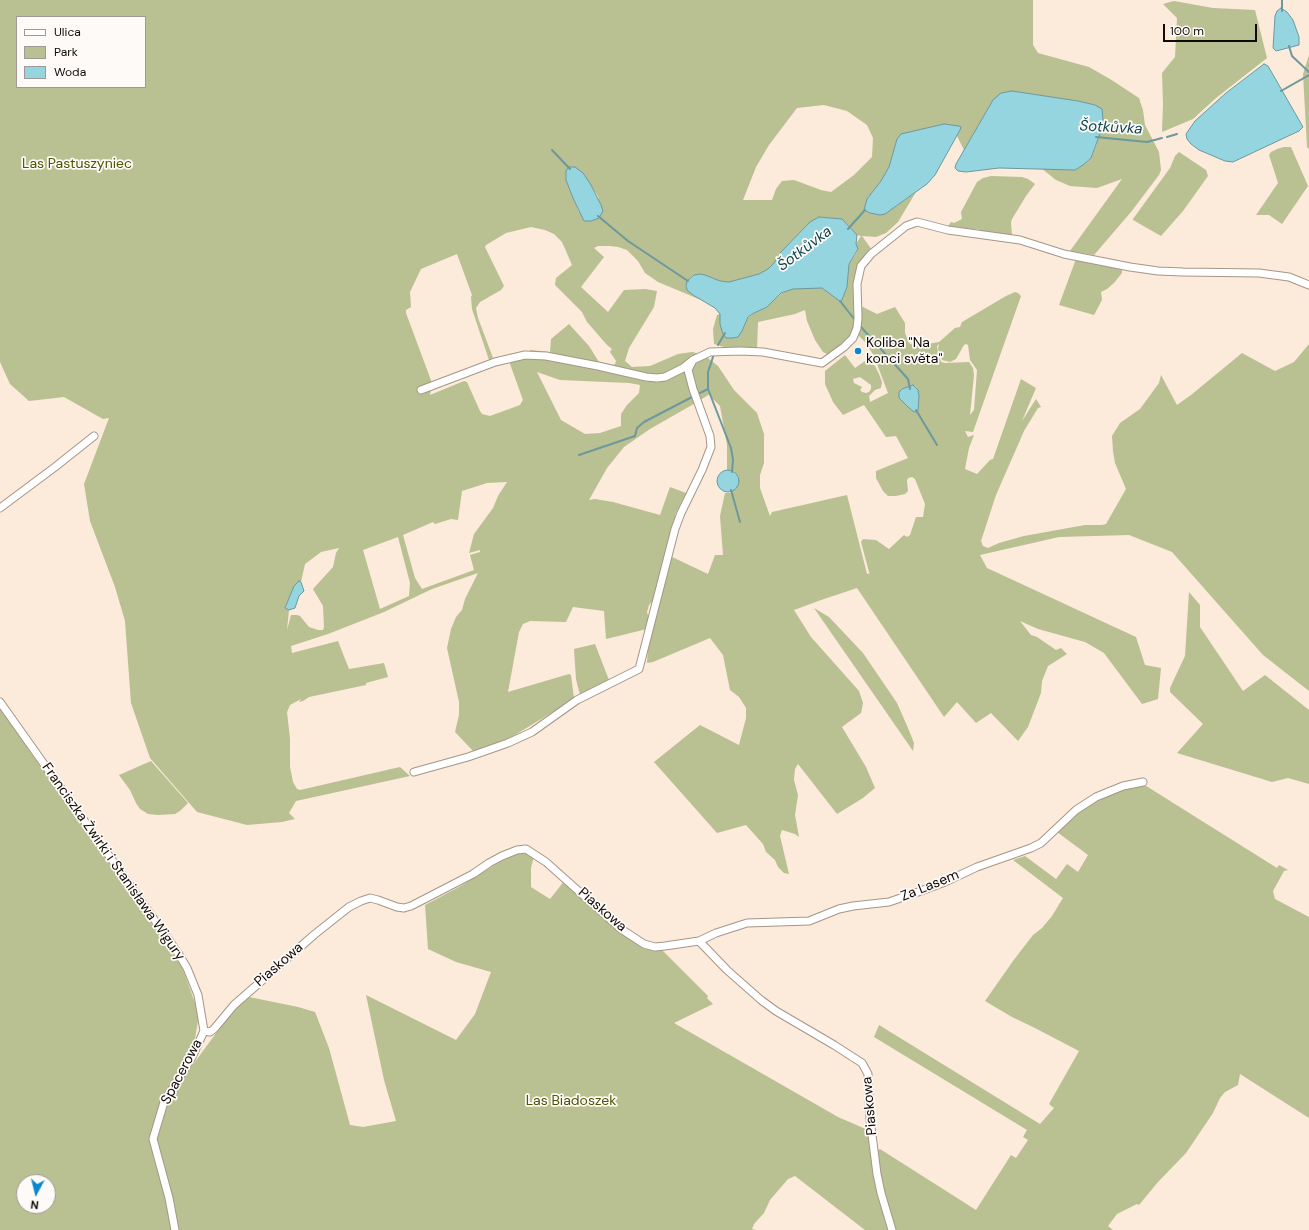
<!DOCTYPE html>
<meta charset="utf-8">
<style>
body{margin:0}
#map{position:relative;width:1309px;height:1230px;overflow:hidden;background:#fceadb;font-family:"DM Sans",sans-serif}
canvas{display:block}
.legend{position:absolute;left:16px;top:16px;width:130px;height:72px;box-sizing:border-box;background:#fefaf7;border:1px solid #9f9a97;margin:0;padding:5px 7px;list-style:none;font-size:12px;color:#100a06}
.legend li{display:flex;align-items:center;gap:8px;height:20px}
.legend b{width:20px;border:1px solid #9f9a97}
.north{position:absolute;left:16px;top:1174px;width:40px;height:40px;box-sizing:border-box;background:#fefaf7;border:1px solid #9f9a97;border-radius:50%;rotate:187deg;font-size:11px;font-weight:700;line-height:16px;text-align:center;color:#100a06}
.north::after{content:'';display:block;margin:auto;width:14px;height:18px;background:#0c86ce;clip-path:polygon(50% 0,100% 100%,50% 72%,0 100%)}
.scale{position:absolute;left:1163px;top:24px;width:94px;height:18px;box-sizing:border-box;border:2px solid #100a06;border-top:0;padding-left:5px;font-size:12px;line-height:14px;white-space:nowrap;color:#100a06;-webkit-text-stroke:3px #fefaf7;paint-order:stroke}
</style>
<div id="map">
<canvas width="1309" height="1230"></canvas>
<ul class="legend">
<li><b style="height:5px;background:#fff"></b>Ulica</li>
<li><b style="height:11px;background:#b9c091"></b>Park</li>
<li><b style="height:11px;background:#94d5df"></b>Woda</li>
</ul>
<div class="north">N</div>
<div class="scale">100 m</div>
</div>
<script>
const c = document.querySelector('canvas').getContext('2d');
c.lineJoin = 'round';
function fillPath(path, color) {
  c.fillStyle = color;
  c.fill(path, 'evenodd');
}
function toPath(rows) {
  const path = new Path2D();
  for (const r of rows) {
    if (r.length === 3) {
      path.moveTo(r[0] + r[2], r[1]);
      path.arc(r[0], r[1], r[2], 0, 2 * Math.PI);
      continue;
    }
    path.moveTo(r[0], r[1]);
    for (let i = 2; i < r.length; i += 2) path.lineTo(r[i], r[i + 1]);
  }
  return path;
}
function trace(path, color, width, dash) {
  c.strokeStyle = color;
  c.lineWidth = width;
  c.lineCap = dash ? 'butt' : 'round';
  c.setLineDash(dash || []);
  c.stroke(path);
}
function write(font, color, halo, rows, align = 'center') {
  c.font = font + ' "DM Sans",sans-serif';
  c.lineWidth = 3.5;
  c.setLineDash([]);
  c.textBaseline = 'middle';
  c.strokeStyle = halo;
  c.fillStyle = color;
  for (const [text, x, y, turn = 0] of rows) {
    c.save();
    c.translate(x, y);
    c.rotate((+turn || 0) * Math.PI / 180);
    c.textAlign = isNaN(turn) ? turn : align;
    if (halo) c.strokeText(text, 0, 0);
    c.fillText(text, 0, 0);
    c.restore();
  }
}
fillPath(toPath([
 [0,0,1033,0,1033,45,1038,53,1089,67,1110,79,1139,98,1143,110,1145,125,1159,152,1161,170,1159,175,1131,212,1094,255,1070,251,1122,179,1097,188,1070,186,1056,180,1041,168,1075,170,1083,165,1091,158,1096,146,1103,120,1095,105,1078,101,1012,91,993,100,964,150,957,136,960,130,944,124,927,128,897,139,889,167,881,181,867,199,885,214,916,192,898,222,886,233,876,237,862,236,872,250,860,264,855,325,850,338,829,355,823,352,815,340,807,321,805,310,795,314,758,322,757,349,724,347,714,344,713,329,717,315,720,314,720,324,742,331,748,318,754,313,767,307,782,293,793,288,822,288,841,302,847,287,849,264,856,254,858,249,856,244,861,236,857,235,842,219,819,217,810,222,781,252,774,263,768,269,759,274,729,282,720,281,705,275,693,275,690,278,686,286,688,290,701,300,658,282,645,273,638,261,627,250,618,247,610,246,598,246,594,248,604,257,581,287,608,312,624,290,645,289,657,291,654,307,629,348,625,361,632,367,650,366,678,354,692,352,704,355,718,366,734,390,757,413,764,434,764,463,760,475,760,488,770,516,772,512,847,495,867,574,870,573,869,572,861,542,863,539,876,540,889,549,904,535,907,537,910,535,916,517,923,517,925,504,915,479,912,477,908,478,907,481,908,491,905,494,896,496,888,496,883,491,876,478,876,471,908,458,896,436,886,437,864,405,843,415,833,402,825,384,825,371,845,355,855,368,868,359,875,366,879,374,882,382,881,388,875,390,869,396,870,402,888,393,874,356,866,343,859,336,861,306,877,314,895,307,905,323,905,333,909,343,915,346,939,342,955,328,960,327,962,322,1006,296,1015,292,1018,293,1021,296,973,432,965,431,968,437,974,435,969,448,965,469,977,474,990,460,993,459,1021,379,1036,388,1022,421,1036,399,1041,407,1038,408,1024,431,996,495,981,541,983,546,988,548,999,543,1024,536,1085,525,1102,525,1106,524,1126,489,1115,463,1113,451,1112,436,1120,423,1140,409,1159,383,1161,375,1177,405,1191,395,1242,353,1275,371,1294,362,1309,344,1309,691,1263,655,1172,552,1129,535,1059,537,980,555,987,568,1136,637,1145,665,1161,668,1158,699,1142,704,1104,653,1085,642,1038,629,1020,621,1031,635,1037,637,1056,650,1061,648,1067,654,1048,666,1042,681,1041,693,1028,727,1018,741,991,713,976,723,957,702,944,717,857,588,821,600,794,610,811,637,859,691,863,703,861,713,842,727,866,767,875,788,863,798,837,814,798,764,795,769,794,780,798,795,795,815,799,837,795,834,782,830,780,836,789,874,784,873,778,867,775,860,766,852,763,844,746,825,717,833,654,762,700,725,739,745,746,718,746,708,739,697,730,690,723,655,710,638,653,662,647,663,648,647,670,556,708,574,715,555,723,555,720,516,725,493,731,493,739,477,734,471,727,470,727,445,720,406,712,398,710,394,692,405,650,429,624,447,607,468,589,500,595,499,613,502,660,515,670,487,686,493,675,515,678,517,661,569,653,601,649,605,647,612,649,619,647,629,606,639,604,611,573,607,566,622,530,621,523,624,519,632,508,692,569,674,571,675,574,699,510,738,473,751,455,732,459,715,459,702,447,648,451,629,456,617,462,610,465,599,478,573,432,589,384,612,328,634,291,646,292,653,338,641,349,669,384,663,388,677,366,683,366,685,309,697,303,701,299,702,301,699,290,705,287,712,290,739,290,767,293,782,297,789,300,790,400,767,410,776,296,801,289,813,295,819,282,822,247,825,197,812,150,758,131,703,125,621,115,587,90,521,84,484,109,418,103,419,64,397,29,401,10,384,0,362],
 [17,17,145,17,145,87,17,87],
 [824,105,847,111,867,125,873,138,872,157,854,175,831,192,821,190,794,180,782,181,776,189,772,200,743,200,756,167,769,145,797,108],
 [583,173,599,198,579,212,566,180],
 [531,227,545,230,554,234,562,242,572,265,556,278,555,285,582,312,587,322,607,345,612,349,610,352,616,361,615,364,613,365,599,362,589,346,569,324,551,339,550,352,530,350,530,357,511,362,510,364,523,400,520,405,490,416,482,414,480,411,467,382,464,381,430,395,432,383,406,313,406,310,411,307,410,292,421,269,457,254,472,295,471,297,472,309,489,360,493,358,478,318,476,308,480,302,501,290,504,286,485,247,486,245,506,233],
 [939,344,938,349,942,360,950,362,956,359,964,345,966,344,968,345,970,360,977,370,974,410,970,415,974,375,973,368,969,362,945,363,941,362,938,353,937,346],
 [537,372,560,380,629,383,640,385,639,393,627,405,621,414,621,426,600,433,585,434,561,420],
 [860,377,871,385,871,389,869,392,866,393,862,392,860,390,862,387,854,383,853,379],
 [913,385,916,387,919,396,918,411,915,412,902,389],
 [507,482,498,496,493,508,474,534,469,553,480,550,480,552,470,555,474,570,422,589,415,578,403,535,433,522,435,524,451,519,458,520,462,491,487,483],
 [398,537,410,583,409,596,380,609,363,550],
 [339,548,336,553,333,567,313,589,323,606,324,627,323,630,318,630,309,627,300,616,297,615,291,615,287,630,289,610,285,608,294,586,299,581,301,582,305,564,321,552],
 [1174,1,1213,8,1255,10,1267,58,1216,98,1193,119,1162,132,1163,104,1162,73,1175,57,1177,18,1163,4],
 [1309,55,1309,149,1307,147,1303,74],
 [1284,147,1291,147,1308,186,1282,224,1269,215,1256,215,1278,183,1269,155,1271,152,1277,149],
 [1179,152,1206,170,1208,176,1183,211,1161,236,1133,220,1133,219,1170,168,1175,156],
 [991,176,1022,177,1028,179,1035,184,1026,196,1012,219,1011,222,1012,236,982,232,978,229,959,230,947,228,951,222,954,223,962,219,961,212,977,182,983,178],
 [1076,259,1122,269,1122,273,1114,283,1107,289,1101,292,1102,300,1094,315,1059,305],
 [1189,592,1200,605,1200,627,1243,691,1265,675,1309,710,1309,784,1288,778,1272,782,1177,753,1203,724,1170,692,1170,688,1185,656],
 [814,608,829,617,863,653,897,703,908,728,914,743,913,751],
 [595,644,609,680,580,695,576,679,574,649],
 [0,709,182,967,199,1014,194,1045,164,1099,150,1135,150,1143,166,1195,173,1230,0,1230],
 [24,1182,48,1182,48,1206,24,1206],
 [151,761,188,803,180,811,175,814,158,815,148,814,140,809,136,803,130,790,119,775],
 [1143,784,1277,868,1279,865,1288,870,1284,871,1273,891,1275,899,1309,917,1309,1118,1240,1074,1238,1085,1225,1092,1220,1098,1213,1113,1186,1153,1158,1182,1139,1205,1137,1204,1117,1214,1108,1226,1113,1230,865,1230,795,1176,788,1179,770,1200,764,1213,754,1224,752,1229,756,1230,177,1230,156,1142,157,1133,167,1100,233,1010,249,997,298,1007,315,1012,329,1048,350,1125,363,1127,396,1121,384,1080,366,995,456,1040,475,1014,491,972,456,962,428,949,425,905,459,887,498,863,519,853,528,854,534,856,531,868,531,887,550,899,565,880,585,902,624,935,645,949,662,950,708,996,707,998,713,1004,674,1023,838,1117,868,1130,872,1154,880,1149,976,1210,1011,1155,1016,1158,1028,1140,1023,1137,1027,1130,874,1037,879,1025,1040,1124,1054,1108,1049,1104,1079,1051,1035,1028,1012,1017,985,1001,1013,961,1033,935,1042,928,1052,916,1063,898,1013,860,1025,856,1056,879,1067,864,1078,872,1088,855,1057,832,1070,818,1085,807,1103,797]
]), '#b9c091');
const water = toPath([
 [1281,8,1287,12,1293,20,1299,37,1299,45,1276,51,1273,48,1275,16,1277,11,1281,8],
 [1264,64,1268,66,1303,127,1299,131,1233,162,1225,161,1199,150,1191,144,1187,139,1186,134,1195,121,1226,93,1264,64],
 [1012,91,1078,101,1095,105,1102,109,1103,120,1101,131,1091,158,1083,165,1075,170,999,168,966,172,958,171,955,168,956,164,993,100,1001,93,1012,91],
 [944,124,959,126,961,127,960,130,935,175,927,184,885,214,880,215,870,213,864,210,867,199,881,181,889,167,897,139,901,134,944,124],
 [569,167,575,167,583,173,591,185,601,205,603,211,599,218,591,221,584,221,573,198,566,180,566,171,569,167],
 [819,217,842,219,857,235,856,244,858,249,849,264,847,287,841,302,822,288,793,289,781,293,767,307,754,313,748,317,742,331,738,337,733,338,726,338,723,334,720,324,720,314,715,308,693,295,687,290,686,286,687,281,694,275,700,274,705,275,720,281,729,282,759,274,768,269,774,263,781,252,810,222,819,217],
 [913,385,918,390,919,396,918,411,914,412,908,407,899,398,899,392,902,389,913,385],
 [728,481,11],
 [299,581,301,582,304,591,299,596,295,608,289,610,285,608,294,586,299,581]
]);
fillPath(water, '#94d5df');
trace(water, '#6c989e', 1);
trace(toPath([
 [1282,11,1282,0],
 [1289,46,1292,56,1309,72],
 [1281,91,1309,75],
 [1096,137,1147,142,1162,138],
 [1167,137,1177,134],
 [552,150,570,169],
 [598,216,628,241,688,281],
 [848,229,865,210],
 [840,301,855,320],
 [861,327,908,379,910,389],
 [718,345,725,333],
 [708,389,731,448,733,460,732,472],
 [700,393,708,389,708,372,714,354],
 [916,410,937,445],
 [579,455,635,436,637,428,644,422,694,396],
 [731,490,740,522]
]), '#6c989e', 2);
const street = toPath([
 [421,390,495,362,525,355,546,356,598,366,646,377,657,378,665,377,683,368,693,360,710,352,740,351,763,352,822,363,844,347,853,338,857,328,858,318,857,284,861,266,871,254,906,226,917,222,948,230,1020,240,1064,254,1130,267,1158,271,1183,272,1259,273,1289,277,1309,285],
 [0,508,55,467,94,436],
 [0,702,178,953,187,968,198,995,204,1031],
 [414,772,468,757,508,743,532,732,577,700,639,669,675,529,681,513,702,470,711,447,710,436,693,389,688,370,692,362],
 [699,941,716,933,747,923,809,921,839,909,853,906,889,902,918,892,945,882,977,867,1031,848,1041,843,1076,810,1096,797,1123,786,1143,782],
 [204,1031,210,1032,214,1029,234,1005,315,934,349,907,361,901,370,898,378,900,397,907,404,908,411,906,473,874,489,863,502,856,517,850,526,849,546,862,621,929,644,944,655,947,665,946,699,941,727,970,761,1000,776,1011,834,1045,862,1063,868,1074,870,1119,877,1174,881,1193,892,1230],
 [175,1230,169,1198,153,1139,164,1102,192,1057,204,1031]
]);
trace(street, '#a69688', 9);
trace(street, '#fff', 7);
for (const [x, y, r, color] of [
 [858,351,4,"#0c86ce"]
]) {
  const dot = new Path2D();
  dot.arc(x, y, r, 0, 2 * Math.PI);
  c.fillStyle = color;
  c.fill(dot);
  trace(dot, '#fefaf7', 1.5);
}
write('14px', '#4e5500', '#fefaf7', [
 ["Las Pastuszyniec",77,164],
 ["Las Biadoszek",571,1101]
]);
write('14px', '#100a06', '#fefaf7', [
 ["Koliba \"Na",866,343],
 ["konci světa\"",866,359]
], 'left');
write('14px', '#100a06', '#fefaf7', [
 ["Franciszka Żwirki i Stanisława Wigury",113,862,55],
 ["Za Lasem",930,886,-22],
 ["Piaskowa",602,910,41],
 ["Piaskowa",279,965,-41],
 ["Spacerowa",182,1072,-62],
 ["Piaskowa",870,1106,-95]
]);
write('italic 15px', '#0c4850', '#fefaf7', [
 ["Šotkůvka",1111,128,3],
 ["Šotkůvka",805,249,-37]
]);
</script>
